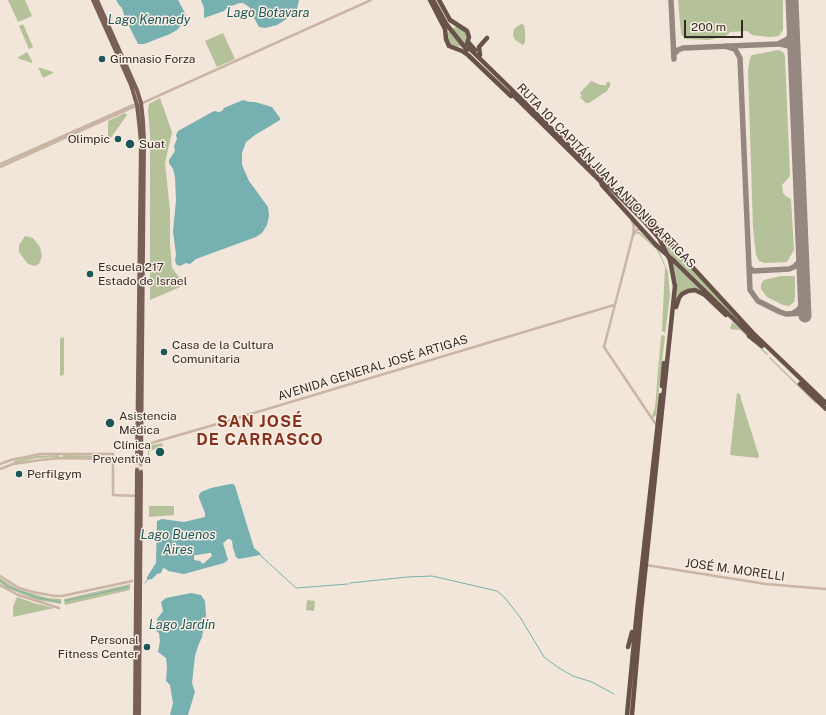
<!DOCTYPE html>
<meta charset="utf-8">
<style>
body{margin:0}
#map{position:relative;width:826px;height:715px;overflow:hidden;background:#f2e5d9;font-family:"Public Sans",sans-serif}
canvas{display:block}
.scale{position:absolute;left:684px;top:20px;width:59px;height:18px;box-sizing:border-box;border:2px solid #352a26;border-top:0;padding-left:5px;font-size:12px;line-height:14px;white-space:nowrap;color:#352a26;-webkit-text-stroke:3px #faefe5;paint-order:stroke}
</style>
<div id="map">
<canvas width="826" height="715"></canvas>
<div class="scale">200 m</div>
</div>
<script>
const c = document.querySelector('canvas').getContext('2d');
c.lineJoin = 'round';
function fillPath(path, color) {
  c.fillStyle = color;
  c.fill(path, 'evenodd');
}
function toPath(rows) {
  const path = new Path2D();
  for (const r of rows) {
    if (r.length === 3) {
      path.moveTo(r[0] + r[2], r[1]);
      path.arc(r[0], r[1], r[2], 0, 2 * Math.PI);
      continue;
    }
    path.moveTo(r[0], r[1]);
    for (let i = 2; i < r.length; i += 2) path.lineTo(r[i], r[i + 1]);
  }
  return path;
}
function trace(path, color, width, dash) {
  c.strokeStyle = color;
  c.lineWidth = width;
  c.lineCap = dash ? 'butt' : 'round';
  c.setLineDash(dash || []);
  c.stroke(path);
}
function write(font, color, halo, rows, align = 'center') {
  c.font = font + ' "Public Sans",sans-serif';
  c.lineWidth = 3;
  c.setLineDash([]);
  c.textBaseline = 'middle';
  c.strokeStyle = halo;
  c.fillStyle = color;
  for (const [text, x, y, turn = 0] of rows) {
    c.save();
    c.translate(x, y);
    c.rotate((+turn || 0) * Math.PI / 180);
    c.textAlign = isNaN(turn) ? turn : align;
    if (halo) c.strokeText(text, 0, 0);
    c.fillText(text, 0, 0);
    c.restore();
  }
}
fillPath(toPath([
 [8,0,25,0,32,16,18,22],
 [678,0,783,0,783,30,779,36,769,37,752,35,747,31,730,32,726,36,708,40,685,39,681,34],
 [23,24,33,47,29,49,19,26],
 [521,24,524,25,525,32,525,42,523,45,515,40,513,35,514,29],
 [457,37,10],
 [223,33,235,59,217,67,205,41],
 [779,50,784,53,785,57,790,176,782,185,783,193,786,196,791,199,794,250,787,262,765,263,759,261,756,255,753,228,748,70,750,58,752,55],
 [27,52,32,61,32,63,17,58],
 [38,67,53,72,53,73,43,78],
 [591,81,601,85,606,85,607,82,610,82,610,86,607,91,589,103,586,103,580,97,582,96,580,93],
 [160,98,172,132,165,163,170,210,170,244,172,268,185,285,150,300,150,134,148,110,149,104],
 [125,113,127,115,108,142,108,121],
 [637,232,640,232,659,251,668,272,670,296,665,333,662,331,665,267,660,256,656,249,639,234,635,233],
 [25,236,33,238,40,247,42,256,39,264,35,266,28,264,19,252,19,245],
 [663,238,820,400,820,401,671,256,663,241],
 [672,261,703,292,685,291,675,303,677,282],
 [781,276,793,276,795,277,795,298,794,302,789,306,783,305,767,297,761,289,761,284,764,280],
 [732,322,740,328,768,354,767,355,740,330,730,329],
 [663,335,665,336,656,415,653,418,652,416,655,408,661,336],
 [62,337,64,338,64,374,62,376,60,375,60,339],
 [770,357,817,403,816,404,769,358],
 [737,393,740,394,741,399,759,456,758,458,730,455],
 [162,443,163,447,149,451,149,464,148,464,148,446],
 [59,455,59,457,37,458,14,463,14,461,36,456],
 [63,455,111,456,111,458,63,457],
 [149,506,174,506,174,515,149,517],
 [0,578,9,584,20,590,48,598,61,599,61,604,37,600,21,594,7,588,0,583],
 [130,584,130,590,65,605,64,599],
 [17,597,34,603,54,608,13,617,13,607],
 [307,600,315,601,314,611,306,610]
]), '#b5c198');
fillPath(toPath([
 [116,0,178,0,186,15,185,21,177,30,170,34,144,44,138,44,125,18,122,8,119,5],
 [201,0,299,0,297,9,288,18,277,25,265,28,259,27,252,14,252,12,249,7,243,3,240,3,228,7,224,11,204,18,204,8],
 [243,100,250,102,255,102,272,107,280,118,280,120,255,135,246,142,242,153,242,165,249,181,268,207,269,216,267,225,262,233,256,237,196,259,190,264,186,263,180,266,177,265,175,261,176,254,173,232,176,200,175,177,173,169,169,163,169,160,175,151,174,146,177,139,176,135,178,131,214,111,219,112,222,111,224,108],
 [230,484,233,484,235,486,254,548,261,554,260,555,239,559,236,557,233,548,232,541,230,539,228,539,223,543,228,560,224,563,184,574,168,571,166,569,163,568,161,573,157,574,152,579,147,580,147,577,156,563,157,521,162,519,184,522,205,517,205,513,199,498,199,495,201,492,211,488],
 [209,553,211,553,212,556,203,564,200,561,194,560,194,555,197,555],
 [191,593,201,595,205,601,206,615,202,637,198,646,195,656,192,683,195,692,188,715,170,715,173,703,170,685,166,681,167,667,166,658,158,652,160,641,159,633,156,631,158,624,157,619,163,611,161,602,166,598]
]), '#77b0b0');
trace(toPath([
 [260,555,296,588,348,584],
 [0,580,7,586,38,598,61,602],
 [145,583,147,580],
 [350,583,407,577,432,576,497,591,505,598,520,617,544,657,559,668,573,676,592,682,614,694],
 [65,601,128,587]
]), '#77b0b0', 1);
trace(toPath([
 [671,0,674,59],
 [780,44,789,46,792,50,794,56],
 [725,46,735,49,740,58,750,290,758,301,780,312,786,314,805,313],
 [674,54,678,50,683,48,778,44,788,39,792,31,793,26],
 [749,267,753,271,789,269,794,267,799,262,802,252],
 [793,313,798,310,802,305,804,294]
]), '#948880', 5.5);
trace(toPath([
 [792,0,805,316]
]), '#948880', 13);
trace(toPath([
 [137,461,137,470],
 [141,463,141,472]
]), '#ccc0b5', 4, [4, 2]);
trace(toPath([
 [0,164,131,106,134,105],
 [0,167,371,0],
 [632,221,634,227,633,235,604,347,657,426],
 [633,235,637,230,641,229],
 [141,446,224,422,614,305],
 [0,464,11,460,40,454,113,454,113,495,137,496],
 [0,469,13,464,40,460,61,458,113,459],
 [646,565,766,584,826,589],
 [0,576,19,588,33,592,55,596,62,596,132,581],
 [0,585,18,595,59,608]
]), '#cab4a4', 2.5);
trace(toPath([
 [93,0,131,85,137,105,139,122,141,142,137,461],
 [97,0,137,90,141,103,143,121,144,141,141,463],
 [135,715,137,470],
 [139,715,141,472]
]), '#786057', 4);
trace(toPath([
 [430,0,445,29,446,39,449,46,462,51,468,55,511,96],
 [433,0,447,25],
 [439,0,450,20,467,31,469,37,467,44],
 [468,42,475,50],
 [469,48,601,177],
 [480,55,479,47,487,38],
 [511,93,601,182,602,185,656,245],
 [599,176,644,221,659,238,670,260,675,286,641,611,632,715],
 [619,192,650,221,753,333,826,403],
 [674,261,752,337],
 [676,307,679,298,682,294,688,291,695,290,705,295,726,315],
 [749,336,762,346],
 [800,384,826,409],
 [662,386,664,363],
 [628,647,632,632],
 [627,715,637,611,661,395]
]), '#68524a', 4.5);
trace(toPath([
 [447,25,467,50],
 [656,245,674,261]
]), '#68524a', 4.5);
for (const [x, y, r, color] of [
 [102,59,4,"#1b5658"],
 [118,139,4,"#1b5658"],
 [130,144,5,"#1b5658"],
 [90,274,4,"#1b5658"],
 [164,352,4,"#1b5658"],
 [110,423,5,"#1b5658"],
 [160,452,5,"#1b5658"],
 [19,474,4,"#1b5658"],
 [147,647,4,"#1b5658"]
]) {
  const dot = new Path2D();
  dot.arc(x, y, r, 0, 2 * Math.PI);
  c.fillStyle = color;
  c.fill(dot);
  trace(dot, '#faefe5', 1.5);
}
write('12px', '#352a26', '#faefe5', [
 ["Gimnasio Forza",110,59],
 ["Olimpic",110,139,"right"],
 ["Suat",139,144],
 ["Escuela 217",98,267],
 ["Estado de Israel",98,281],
 ["Casa de la Cultura",172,345],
 ["Comunitaria",172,359],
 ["Asistencia",119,416],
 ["Médica",119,430],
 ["Clínica",151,445,"right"],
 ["Preventiva",151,459,"right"],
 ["Perfilgym",27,474],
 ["Personal",139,640,"right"],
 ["Fitness Center",139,654,"right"]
], 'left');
write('12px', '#352a26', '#faefe5', [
 ["RUTA 101 CAPITÁN JUAN ANTONIO ARTIGAS",606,176,46],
 ["AVENIDA GENERAL JOSÉ ARTIGAS",373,368,-17],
 ["JOSÉ M. MORELLI",735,570,8]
]);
write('italic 13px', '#1b5658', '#faefe5', [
 ["Lago Botavara",268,13],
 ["Lago Kennedy",149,20],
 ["Lago Buenos",178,535],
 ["Aires",178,550],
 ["Lago Jardín",182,625]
]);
c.letterSpacing = '1px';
write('bold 16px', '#87321d', '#faefe5', [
 ["SAN JOSÉ",260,422],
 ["DE CARRASCO",260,440]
]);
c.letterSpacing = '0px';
</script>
